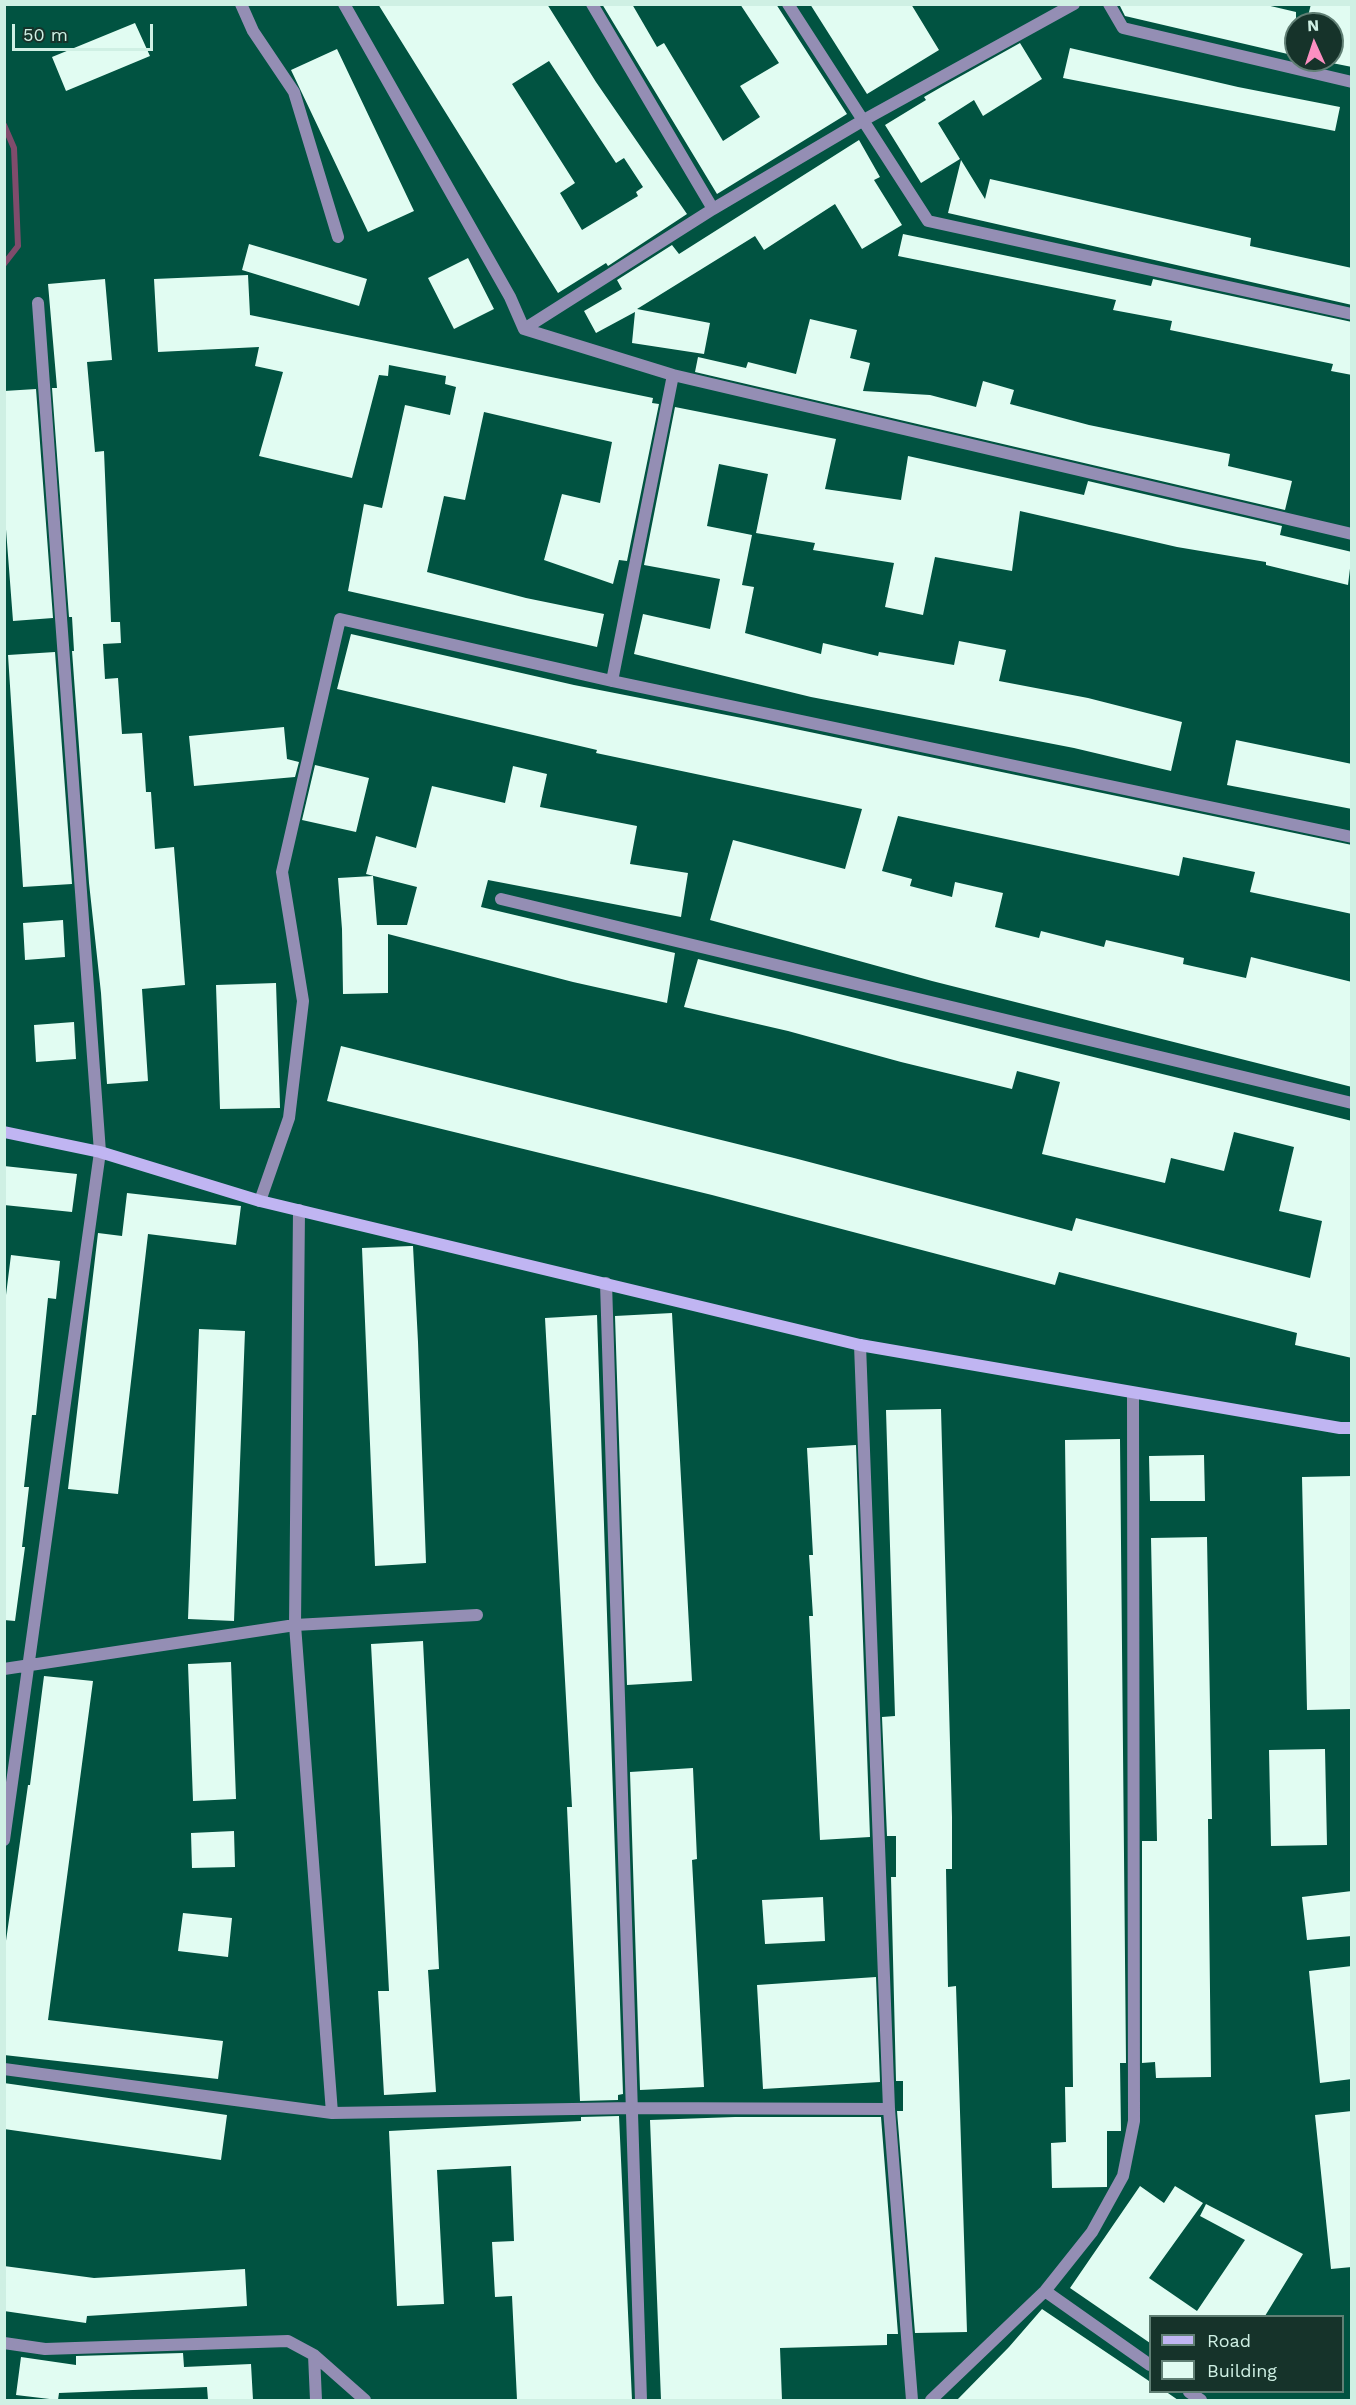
<!DOCTYPE html>
<style>
body{margin:0}
#map{position:relative;width:1356px;height:2405px;overflow:hidden;background:#015341;font-family:"Work Sans",sans-serif}
canvas{display:block}
.frame{position:absolute;inset:0;border:6px solid #cff0e4;pointer-events:none}
.legend{position:absolute;left:1149px;top:2315px;width:195px;height:78px;box-sizing:border-box;background:#16332a;border:2px solid #607f74;margin:0;padding:8px 10px;list-style:none;font-size:18px;color:#cff0e4}
.legend li{display:flex;align-items:center;gap:12px;height:30px}
.legend b{width:30px;border:2px solid #607f74}
.north{position:absolute;left:1284px;top:12px;width:60px;height:60px;box-sizing:border-box;background:#16332a;border:2px solid #607f74;border-radius:50%;rotate:357deg;font-size:16px;font-weight:700;line-height:24px;text-align:center;color:#cff0e4}
.north::after{content:'';display:block;margin:auto;width:21px;height:27px;background:#fc8fc1;clip-path:polygon(50% 0,100% 100%,50% 72%,0 100%)}
.scale{position:absolute;left:12px;top:24px;width:141px;height:27px;box-sizing:border-box;border:3px solid #cff0e4;border-top:0;padding-left:8px;font-size:18px;line-height:21px;white-space:nowrap;color:#cff0e4;-webkit-text-stroke:4px #16332a;paint-order:stroke}
</style>
<div id="map">
<canvas width="1356" height="2405"></canvas>
<div class="frame"></div>
<ul class="legend">
<li><b style="height:8px;background:#c0b5f2"></b>Road</li>
<li><b style="height:16px;background:#e1fcf2"></b>Building</li>
</ul>
<div class="north">N</div>
<div class="scale">50 m</div>
</div>
<script>
const c = document.querySelector('canvas').getContext('2d');
c.lineJoin = 'round';
function toPath(rows) {
  const path = new Path2D();
  for (const r of rows) {
    path.moveTo(r[0], r[1]);
    for (let i = 2; i < r.length; i += 2) path.lineTo(r[i], r[i + 1]);
  }
  return path;
}
function trace(path, color, width, dash) {
  c.strokeStyle = color;
  c.lineWidth = width;
  c.lineCap = dash ? 'butt' : 'round';
  c.setLineDash(dash || []);
  c.stroke(path);
}
function fillPath(path, color) {
  c.fillStyle = color;
  c.fill(path, 'evenodd');
}
trace(toPath([
 [4,125,14,148,18,246,4,264]
]), '#804c6c', 6);
fillPath(toPath([
 [378,4,547,4,596,82,687,214,608,266,606,263,558,293],
 [549,61,616,163,624,158,643,187,636,192,638,196,582,230,560,193,575,183,512,84],
 [602,4,632,4,657,47,664,43,723,141,760,117,740,86,779,63,740,4,776,4,847,114,717,194],
 [810,4,911,4,939,50,867,94],
 [1119,4,1262,4,1296,12,1296,37,1292,55,1125,16],
 [1311,4,1352,4,1352,67,1332,63,1332,24,1306,24],
 [135,23,150,56,66,91,52,57],
 [1020,43,1042,79,983,116,974,100,938,123,960,159,921,183,885,125,926,100,924,97,943,86],
 [1070,48,1238,87,1340,107,1335,131,1063,78],
 [337,49,414,211,368,232,291,70],
 [859,140,880,177,874,180,902,225,862,249,835,204,764,250,755,236,637,309,710,323,704,354,632,343,635,312,596,333,584,311,622,289,617,280,672,245,679,254],
 [961,160,985,199,990,179,1251,238,1250,246,1352,268,1352,305,948,213],
 [903,234,1151,286,1153,279,1352,322,1352,375,1331,371,1333,364,1170,330,1172,321,1113,310,1116,300,898,256],
 [249,244,367,279,359,306,242,270],
 [468,258,494,309,454,329,428,278],
 [248,275,250,315,653,398,652,403,659,404,627,561,619,560,613,584,544,560,562,494,600,503,612,442,484,412,465,500,444,496,427,572,526,598,604,614,597,647,348,591,364,504,382,508,405,405,450,415,456,387,445,384,446,376,389,365,388,376,379,375,352,478,259,456,283,372,255,366,259,347,158,352,154,279],
 [105,279,112,360,87,362,95,452,104,451,111,622,120,622,121,643,103,644,105,679,118,678,122,734,142,733,146,792,151,792,155,849,174,847,185,985,142,989,148,1081,107,1084,101,993,89,883,72,651,74,651,72,617,69,617,52,388,57,388,48,284],
 [810,319,857,330,850,358,870,363,863,391,930,395,976,407,983,381,1014,390,1010,404,1089,425,1230,454,1228,466,1292,481,1285,510,695,372,698,357,746,368,748,362,796,374],
 [36,389,53,618,13,621,4,503,4,391],
 [675,407,836,439,825,489,901,500,908,456,1084,495,1088,481,1282,526,1280,535,1352,552,1348,585,1266,565,1266,562,1177,547,1020,511,1012,571,935,557,923,615,885,607,894,563,813,550,815,543,756,533,768,474,719,464,707,526,752,535,742,585,754,587,745,633,821,654,823,643,878,656,879,652,954,665,959,641,1006,650,999,681,1088,698,1182,722,1171,771,1074,748,811,697,634,654,643,614,710,629,720,579,644,565],
 [351,634,574,685,752,720,1352,845,1352,914,1250,892,1255,872,1183,857,1179,876,898,816,882,871,912,879,910,886,952,897,955,882,1003,893,995,927,1039,938,1041,931,1104,947,1106,940,1184,958,1183,964,1246,978,1251,957,1352,982,1352,1087,932,981,710,920,733,840,845,869,862,809,596,753,597,750,337,689],
 [55,652,72,884,23,887,8,655],
 [284,727,287,759,299,762,295,777,194,786,189,736],
 [1236,740,1352,764,1352,809,1227,785],
 [315,765,369,778,356,832,302,820],
 [513,766,547,774,540,807,637,826,630,864,688,873,681,917,488,880,481,907,675,953,667,1003,573,982,388,934,388,993,343,994,342,929,338,878,373,876,377,925,407,925,417,887,366,874,376,836,416,848,432,786,505,803],
 [63,920,65,957,25,960,23,923],
 [698,959,1352,1121,1352,1358,1295,1345,1297,1333,1059,1272,1055,1285,712,1195,327,1101,341,1046,794,1158,1072,1231,1076,1218,1310,1278,1322,1221,1279,1211,1294,1147,1234,1132,1224,1171,1171,1158,1165,1183,1042,1154,1060,1082,1017,1071,1012,1089,901,1062,788,1031,684,1007],
 [276,983,280,1108,220,1109,216,985],
 [74,1022,76,1059,36,1062,34,1025],
 [4,1166,77,1174,72,1212,4,1205],
 [127,1193,241,1206,236,1245,148,1234,118,1494,68,1489,98,1233,122,1236],
 [411,1246,413,1246,418,1342,426,1563,375,1566,362,1248],
 [11,1255,60,1261,56,1299,48,1298,36,1415,32,1415,24,1487,29,1487,22,1547,25,1547,15,1621,4,1620,4,1311],
 [672,1313,692,1681,627,1685,615,1316],
 [597,1315,623,2094,618,2095,618,2100,580,2101,567,1807,572,1807,545,1318],
 [199,1329,245,1331,234,1621,188,1619],
 [941,1409,952,1817,952,1869,946,1869,948,1987,956,1986,967,2332,915,2333,897,2111,903,2111,903,2081,896,2081,891,1877,896,1877,896,1836,887,1836,882,1717,895,1716,886,1410],
 [1120,1439,1126,2063,1120,2063,1121,2131,1107,2131,1107,2187,1052,2188,1051,2143,1066,2142,1065,2087,1073,2087,1065,1440],
 [856,1445,870,1837,820,1840,809,1616,813,1616,809,1555,813,1555,807,1448],
 [1204,1455,1205,1501,1150,1501,1149,1456],
 [1352,1476,1352,1709,1307,1710,1302,1477],
 [1207,1537,1212,1819,1208,1819,1211,2077,1156,2078,1155,2062,1142,2063,1142,1841,1157,1841,1151,1538],
 [423,1641,439,1969,428,1970,436,2092,384,2095,378,1991,389,1991,371,1644],
 [231,1662,236,1799,193,1801,188,1664],
 [44,1676,93,1681,48,2020,223,2041,218,2079,4,2055,4,1955,28,1785,30,1785],
 [1325,1749,1327,1845,1271,1846,1269,1750],
 [693,1768,697,1859,692,1860,704,2087,640,2090,630,1772],
 [234,1831,235,1867,192,1868,191,1833],
 [1352,1891,1352,1936,1307,1940,1302,1897],
 [823,1897,825,1941,765,1944,762,1900],
 [183,1913,232,1918,228,1957,178,1951],
 [1352,1966,1352,2079,1320,2083,1309,1971],
 [876,1977,880,2082,763,2089,757,1985],
 [4,2083,227,2115,221,2160,4,2129],
 [1352,2111,1352,2267,1331,2269,1315,2115],
 [619,2116,632,2400,517,2400,512,2296,495,2297,492,2242,514,2241,511,2166,437,2170,444,2304,397,2306,389,2131,581,2121,581,2117],
 [735,2117,881,2117,898,2334,887,2334,887,2345,780,2348,782,2400,661,2400,650,2120],
 [1140,2186,1164,2203,1175,2186,1203,2203,1149,2278,1197,2311,1245,2240,1200,2216,1206,2204,1303,2254,1265,2316,1150,2316,1150,2343,1070,2288],
 [4,2266,94,2278,245,2269,247,2306,87,2316,86,2323,4,2311],
 [1042,2309,1149,2381,1150,2391,1165,2391,1178,2400,957,2400,1009,2347],
 [183,2353,184,2367,251,2364,253,2400,208,2400,207,2387,59,2393,58,2400,16,2395,21,2357,76,2365,76,2356]
]), '#e1fcf2');
trace(toPath([
 [241,4,253,31,294,92,338,237],
 [344,4,510,297,524,329,673,375,1352,534],
 [592,4,713,209],
 [788,4,928,221,1352,314],
 [1109,4,1123,28,1352,82],
 [524,329,713,209,862,121,1074,4],
 [612,681,673,375],
 [501,899,1352,1103],
 [260,1201,289,1118,303,1001,282,872,340,619,612,681,1352,837],
 [299,1210,295,1625,332,2113],
 [606,1283,641,2400],
 [860,1345,889,2109,912,2400],
 [4,1669,295,1625,477,1615],
 [4,1840,100,1152,38,303],
 [4,2069,332,2113,633,2108,889,2109],
 [1045,2291,1150,2365],
 [4,2343,45,2349,288,2341,314,2355,365,2400],
 [314,2355,316,2400],
 [1189,2392,1201,2400],
 [931,2400,1045,2291,1092,2232,1123,2176,1134,2121,1133,1394]
]), '#948eb4', 12);
trace(toPath([
 [4,1132,100,1152,260,1201,860,1345,1340,1428,1352,1428]
]), '#c0b5f2', 12);
</script>
